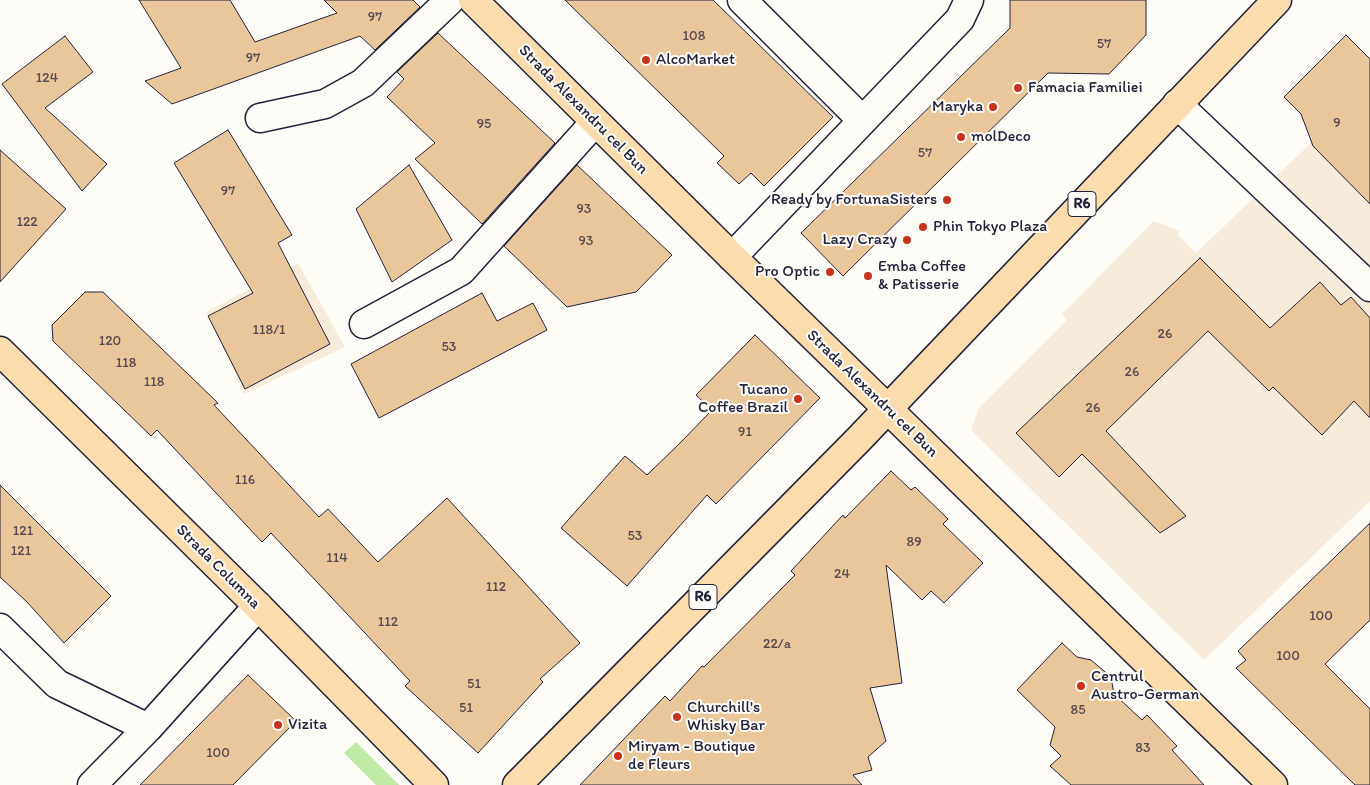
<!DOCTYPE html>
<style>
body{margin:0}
canvas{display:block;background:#fdfcf7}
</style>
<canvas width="1370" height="785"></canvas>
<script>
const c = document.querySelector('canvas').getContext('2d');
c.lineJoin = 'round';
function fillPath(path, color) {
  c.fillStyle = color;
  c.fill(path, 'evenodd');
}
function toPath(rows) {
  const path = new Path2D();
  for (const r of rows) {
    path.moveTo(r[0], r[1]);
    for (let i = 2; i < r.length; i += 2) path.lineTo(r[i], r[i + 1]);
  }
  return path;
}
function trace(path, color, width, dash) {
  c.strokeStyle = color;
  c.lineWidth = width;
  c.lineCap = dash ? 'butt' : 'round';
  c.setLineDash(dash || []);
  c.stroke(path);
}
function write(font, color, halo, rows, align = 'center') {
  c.font = font + ' Itim,sans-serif';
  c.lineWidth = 4;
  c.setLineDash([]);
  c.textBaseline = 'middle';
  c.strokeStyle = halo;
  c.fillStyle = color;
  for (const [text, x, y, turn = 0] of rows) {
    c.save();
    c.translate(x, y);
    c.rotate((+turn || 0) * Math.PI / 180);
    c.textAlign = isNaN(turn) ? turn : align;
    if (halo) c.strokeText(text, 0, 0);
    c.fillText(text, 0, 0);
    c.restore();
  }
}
fillPath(toPath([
 [1366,55,1370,59,1370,501,1204,660,971,430,979,408,1067,320,1062,314,1154,221,1179,231,1178,235,1196,253,1315,139,1301,114],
 [298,263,345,347,244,394,206,312]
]), '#f7ecdb');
fillPath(toPath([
 [356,742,399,785,376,785,344,753]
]), '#c0e9a4');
const building = toPath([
 [139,0,230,0,255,42,337,13,324,0,413,0,420,7,375,50,360,36,172,104,145,81,181,68,139,0],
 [565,0,713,0,833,117,764,186,751,173,739,184,717,163,724,156,565,0],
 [1010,0,1146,0,1146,35,1109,74,1048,73,843,276,801,233,1010,28,1010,0],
 [438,33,555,143,482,224,415,159,435,143,387,97,404,79,397,72,438,33],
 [1346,35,1370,59,1370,204,1313,146,1301,114,1284,97,1346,35],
 [65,36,93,72,45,108,107,164,82,191,2,84,65,36],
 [228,130,292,235,278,243,330,344,245,389,208,316,253,293,174,163,228,130],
 [0,150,66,209,0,282,0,150],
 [409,165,452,240,392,282,356,209,409,165],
 [577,165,672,255,636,292,567,307,504,246,577,165],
 [1200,258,1270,328,1320,282,1341,305,1351,297,1370,318,1370,418,1354,401,1322,435,1273,387,1269,391,1208,331,1106,431,1186,516,1160,533,1082,454,1059,477,1016,433,1200,258],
 [85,292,103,292,218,403,214,405,319,517,328,509,378,562,447,498,580,643,540,679,543,682,478,753,405,686,410,681,271,533,262,542,157,430,151,436,53,341,52,325,85,292],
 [482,293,497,321,533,303,547,330,379,418,351,364,482,293],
 [755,335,820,398,716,504,707,495,627,586,561,528,625,456,647,475,680,443,712,410,696,395,755,335],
 [891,471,911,490,915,487,948,519,943,524,983,563,944,603,931,591,922,600,886,565,902,683,870,688,886,741,868,757,872,770,853,775,862,785,580,785,665,696,670,701,702,666,704,667,795,575,791,571,843,515,845,518,891,471],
 [0,485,111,596,64,643,27,602,0,577,0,485],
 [1370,523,1370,620,1325,664,1370,709,1370,785,1355,785,1236,668,1246,660,1238,651,1370,523],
 [1062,643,1077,657,1091,660,1111,677,1114,694,1142,720,1147,715,1177,746,1172,750,1204,785,1071,785,1050,766,1061,756,1050,745,1055,727,1017,690,1062,643],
 [248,675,296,721,233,785,140,785,248,675]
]);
fillPath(building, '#eac79b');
trace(building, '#22223b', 1);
const minor = toPath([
 [742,0,862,120],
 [1177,104,1370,287],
 [260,118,325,104,363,83,450,0],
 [732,257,960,19,969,0],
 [364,324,461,271,595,122],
 [0,628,57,684,148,728,258,606],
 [92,785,148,728]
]);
const major = toPath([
 [473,0,732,257,1273,785],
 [0,351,258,606,434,785],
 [517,785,859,439,1277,0]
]);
trace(minor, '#22223b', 31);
trace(major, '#22223b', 31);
trace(minor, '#fdfcf7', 28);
trace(major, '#fcdcac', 28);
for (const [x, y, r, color] of [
 [646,60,5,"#c8321e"],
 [1018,88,5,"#c8321e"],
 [993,107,5,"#c8321e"],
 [961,137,5,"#c8321e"],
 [947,200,5,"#c8321e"],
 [923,227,5,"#c8321e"],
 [907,240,5,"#c8321e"],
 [830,272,5,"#c8321e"],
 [868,276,5,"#c8321e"],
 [798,399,5,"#c8321e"],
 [1081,686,5,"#c8321e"],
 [677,717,5,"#c8321e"],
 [278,725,5,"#c8321e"],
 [618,756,5,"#c8321e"]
]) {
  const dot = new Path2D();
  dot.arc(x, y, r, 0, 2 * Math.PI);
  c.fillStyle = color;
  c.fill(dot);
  trace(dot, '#fdfcf7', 2);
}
write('14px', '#544b53', null, [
 ["97",375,17],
 ["108",694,36],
 ["57",1104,44],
 ["97",253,58],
 ["124",47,78],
 ["9",1337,123],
 ["95",484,124],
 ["57",925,153],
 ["97",228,191],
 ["93",584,209],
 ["122",27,222],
 ["93",586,241],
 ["118/1",269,330],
 ["26",1165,334],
 ["120",110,341],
 ["53",449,347],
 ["118",126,363],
 ["26",1132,372],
 ["118",154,382],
 ["26",1093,408],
 ["91",745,432],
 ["116",245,480],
 ["121",23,531],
 ["53",635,536],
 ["89",914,542],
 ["121",21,551],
 ["114",337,558],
 ["24",842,574],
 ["112",496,587],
 ["100",1321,616],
 ["112",388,622],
 ["22/a",777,644],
 ["100",1288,656],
 ["51",474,684],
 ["51",466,708],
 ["85",1078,710],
 ["83",1143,748],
 ["100",218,753]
]);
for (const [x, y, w] of [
 [1082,204,28],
 [703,597,28]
]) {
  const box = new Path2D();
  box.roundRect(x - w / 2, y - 12.5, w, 25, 4);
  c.fillStyle = '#fdfcf7';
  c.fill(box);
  trace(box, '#22223b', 1);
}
write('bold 15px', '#22223b', null, [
 ["R6",1082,204],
 ["R6",703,597]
]);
write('16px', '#22223b', '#fdfcf7', [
 ["AlcoMarket",656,60],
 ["Famacia Familiei",1028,88],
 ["Maryka",983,107,"right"],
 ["molDeco",971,137],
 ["Ready by FortunaSisters",937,200,"right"],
 ["Phin Tokyo Plaza",933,227],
 ["Lazy Crazy",897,240,"right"],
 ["Emba Coffee",878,267],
 ["& Patisserie",878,285],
 ["Pro Optic",820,272,"right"],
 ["Tucano",788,390,"right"],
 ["Coffee Brazil",788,408,"right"],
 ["Centrul",1091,677],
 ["Austro-German",1091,695],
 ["Churchill's",687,708],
 ["Whisky Bar",687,726],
 ["Vizita",288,725],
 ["Miryam - Boutique",628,747],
 ["de Fleurs",628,765]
], 'left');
write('16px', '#22223b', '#fdfcf7', [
 ["Strada Alexandru cel Bun",583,110,45],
 ["Strada Alexandru cel Bun",872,394,44],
 ["Strada Columna",218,567,45]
]);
</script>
